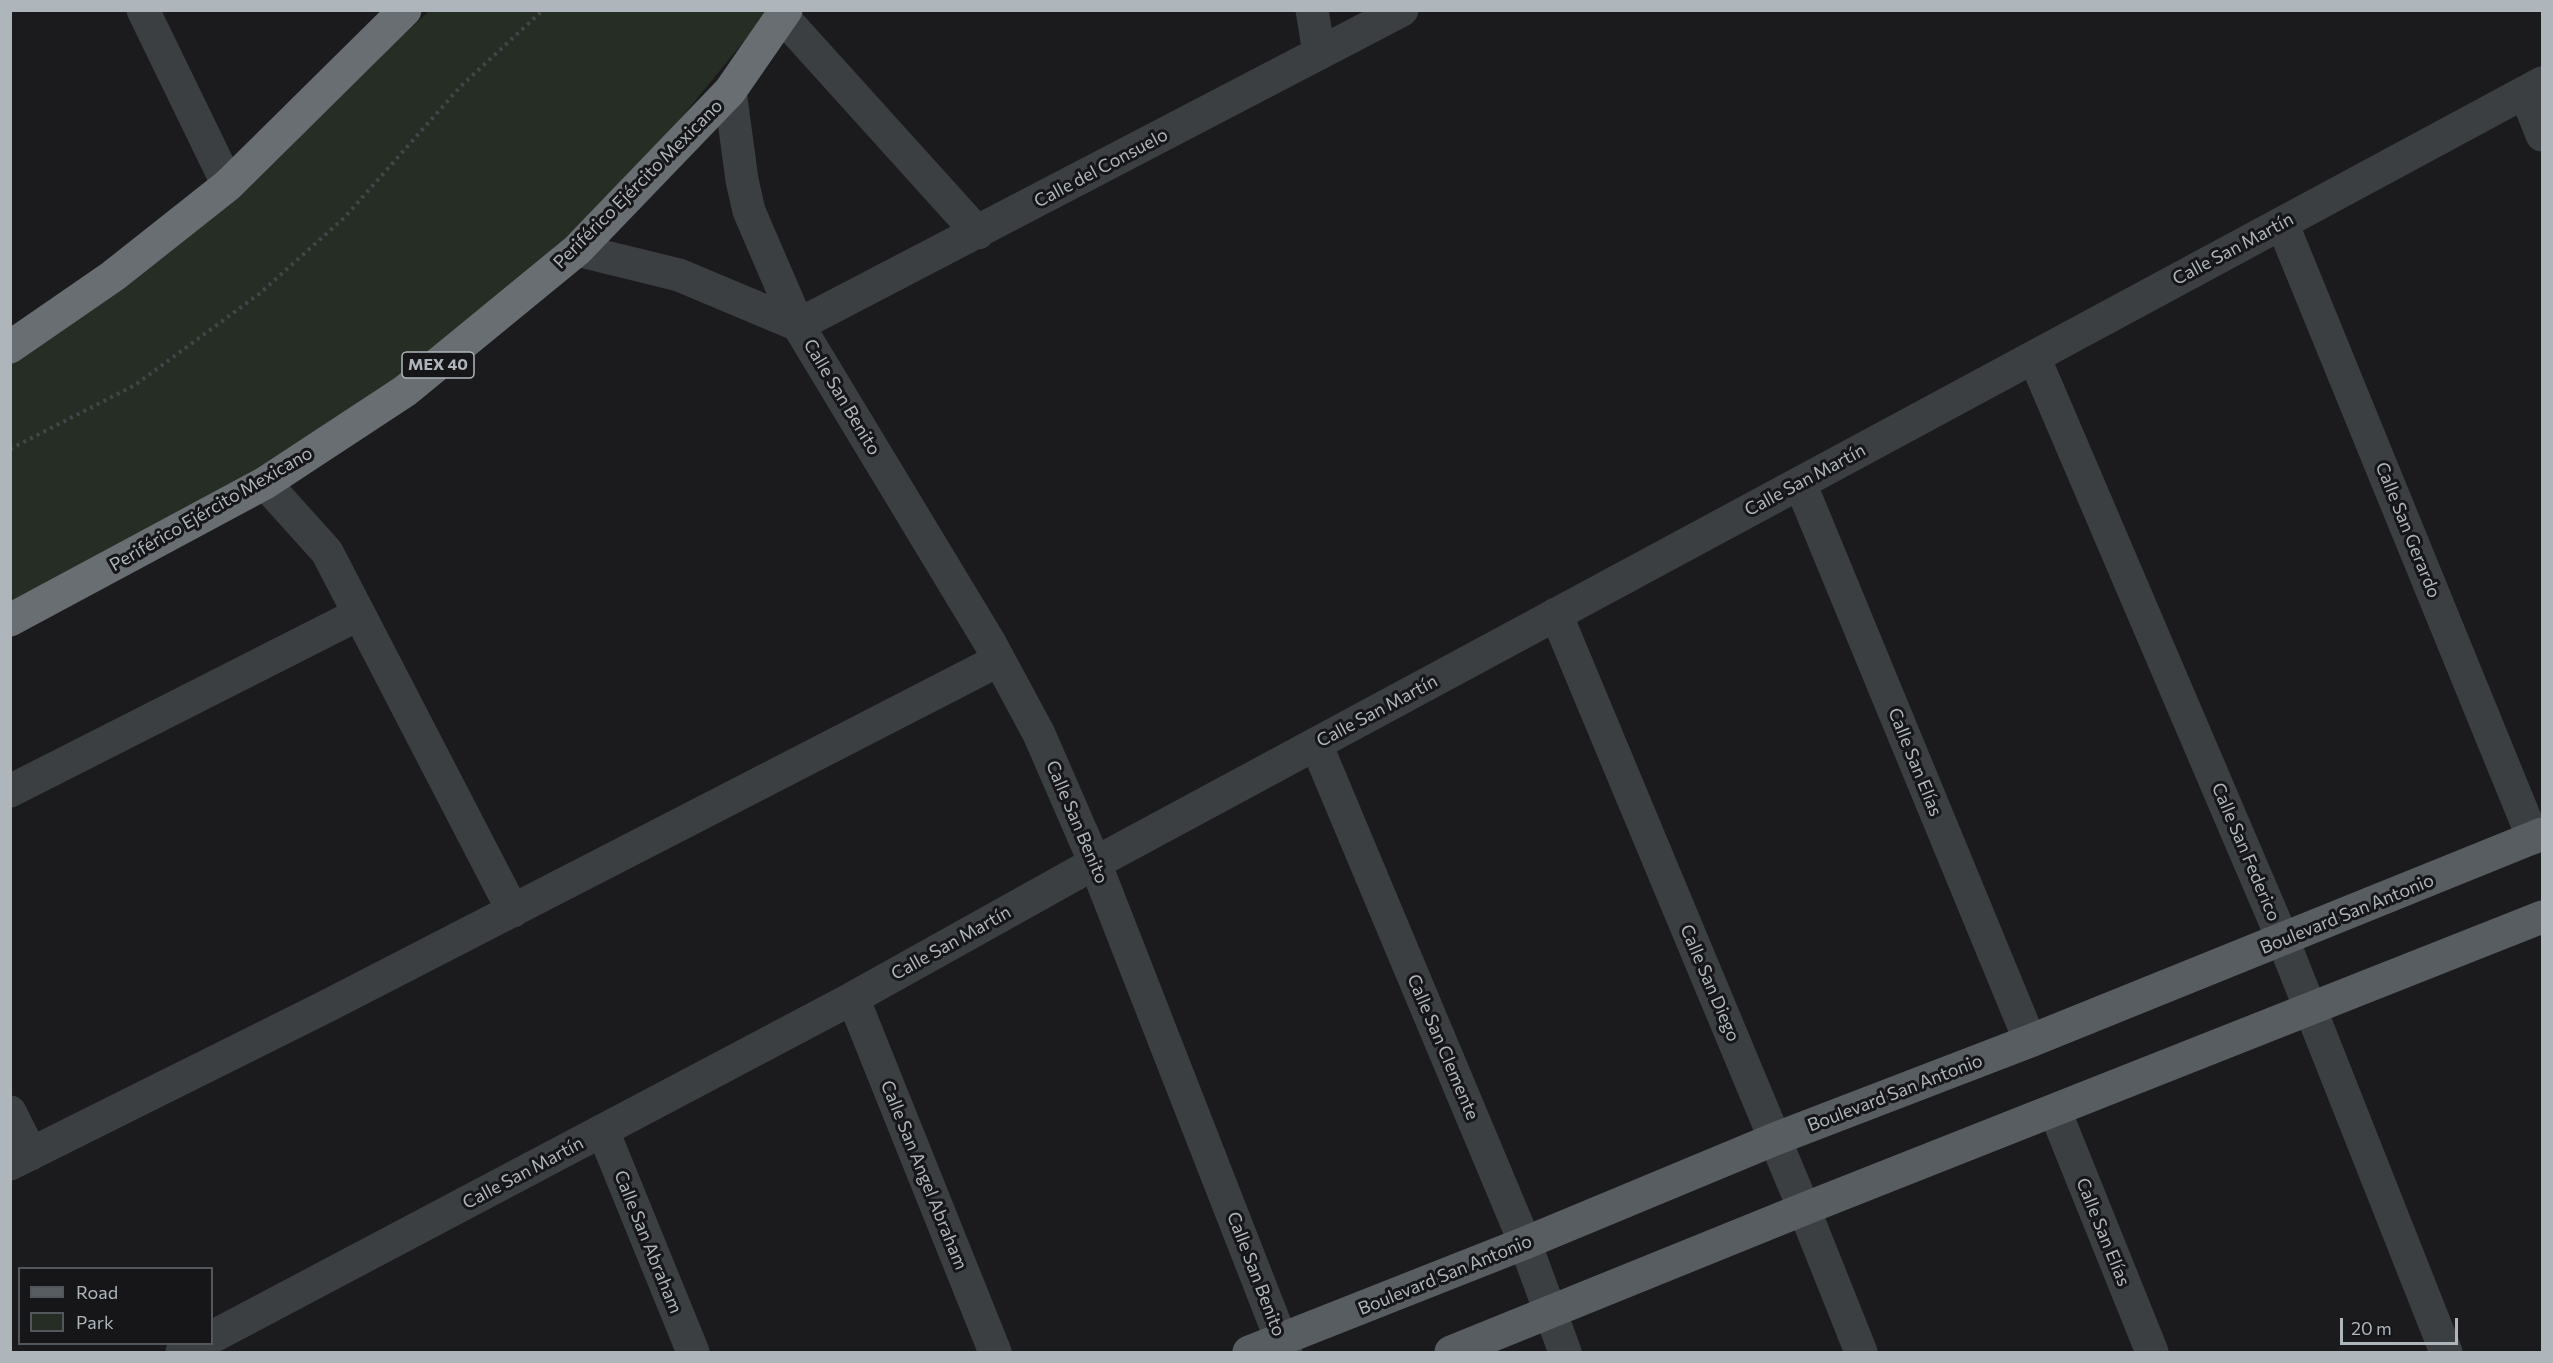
<!DOCTYPE html>
<meta charset="utf-8">
<style>
body{margin:0}
#map{position:relative;width:2553px;height:1363px;overflow:hidden;background:#1b1b1d;font-family:Commissioner,sans-serif}
canvas{display:block}
.frame{position:absolute;inset:0;border:12px solid #aeb6bc;pointer-events:none}
.legend{position:absolute;left:18px;top:1267px;width:195px;height:78px;box-sizing:border-box;background:#161618;border:2px solid #53565a;margin:0;padding:8px 10px;list-style:none;font-size:18px;color:#aeb6bc}
.legend li{display:flex;align-items:center;gap:12px;height:30px}
.legend b{width:30px;border:2px solid #53565a}
.scale{position:absolute;left:2340px;top:1318px;width:118px;height:27px;box-sizing:border-box;border:3px solid #aeb6bc;border-top:0;padding-left:8px;font-size:18px;line-height:21px;white-space:nowrap;color:#aeb6bc;-webkit-text-stroke:4px #161618;paint-order:stroke}
</style>
<div id="map">
<canvas width="2553" height="1363"></canvas>
<div class="frame"></div>
<ul class="legend">
<li><b style="height:8px;background:#585d61"></b>Road</li>
<li><b style="height:16px;background:#262d25"></b>Park</li>
</ul>
<div class="scale">20 m</div>
</div>
<script>
const c = document.querySelector('canvas').getContext('2d');
c.lineJoin = 'round';
function fillPath(path, color) {
  c.fillStyle = color;
  c.fill(path, 'evenodd');
}
function toPath(rows) {
  const path = new Path2D();
  for (const r of rows) {
    path.moveTo(r[0], r[1]);
    for (let i = 2; i < r.length; i += 2) path.lineTo(r[i], r[i + 1]);
  }
  return path;
}
function trace(path, color, width, dash) {
  c.strokeStyle = color;
  c.lineWidth = width;
  c.lineCap = dash ? 'butt' : 'round';
  c.setLineDash(dash || []);
  c.stroke(path);
}
function write(font, color, halo, rows, align = 'center') {
  c.font = font + ' Commissioner,sans-serif';
  c.lineWidth = 6;
  c.setLineDash([]);
  c.textBaseline = 'middle';
  c.strokeStyle = halo;
  c.fillStyle = color;
  for (const [text, x, y, turn = 0] of rows) {
    c.save();
    c.translate(x, y);
    c.rotate((+turn || 0) * Math.PI / 180);
    c.textAlign = isNaN(turn) ? turn : align;
    if (halo) c.strokeText(text, 0, 0);
    c.fillText(text, 0, 0);
    c.restore();
  }
}
fillPath(toPath([
 [429,11,767,11,755,28,634,175,458,337,223,495,11,603,10,355,234,193]
]), '#262d25');
trace(toPath([
 [10,449,135,385,259,294,345,217,460,87,543,10]
]), '#424649', 4, [3, 4.5]);
trace(toPath([
 [143,10,228,185],
 [1312,10,1319,53],
 [782,16,978,233],
 [730,91,742,180,749,211,798,325,990,643,1039,734,1095,863,1286,1352],
 [2525,92,2542,135],
 [2282,223,2533,838],
 [577,250,679,275,798,325],
 [798,325,1402,10],
 [2034,357,2283,940,2446,1352],
 [265,483,327,552,513,911],
 [1800,483,2030,1041],
 [1556,614,1804,1209,1861,1352],
 [1316,744,1525,1243,1565,1352],
 [10,791,359,614],
 [853,998,995,1352],
 [2055,1111,2152,1352],
 [10,1112,31,1154],
 [603,1131,693,1352],
 [10,1164,325,1007,999,660],
 [212,1337,853,998,1095,863,2542,83],
 [182,1352,199,1344]
]), '#3c3f42', 33);
trace(toPath([
 [1249,1352,1525,1243,1775,1139,2030,1041,2542,834],
 [1451,1352,1804,1209,2542,917]
]), '#585d61', 33);
trace(toPath([
 [10,347,113,276,228,185,405,10],
 [10,620,265,483,405,391,577,250,730,91,786,10]
]), '#686e72', 33);
for (const [x, y, w] of [
 [438,365,72]
]) {
  const box = new Path2D();
  box.roundRect(x - w / 2, y - 13, w, 26, 4.5);
  c.fillStyle = '#161618';
  c.fill(box);
  trace(box, '#aeb6bc', 1.5);
}
write('bold 16px', '#aeb6bc', null, [
 ["MEX 40",438,365]
]);
write('18px', '#aeb6bc', '#161618', [
 ["Calle del Consuelo",1101,168,-28],
 ["Periférico Ejército Mexicano",638,184,-45],
 ["Calle San Martín",2233,249,-28],
 ["Calle San Benito",842,397,59],
 ["Calle San Martín",1805,480,-28],
 ["Periférico Ejército Mexicano",211,509,-30],
 ["Calle San Gerardo",2408,530,68],
 ["Calle San Martín",1377,711,-28],
 ["Calle San Elías",1915,762,68],
 ["Calle San Benito",1077,822,67],
 ["Calle San Federico",2246,852,67],
 ["Boulevard San Antonio",2347,914,-22],
 ["Calle San Martín",951,943,-29],
 ["Calle San Diego",1710,983,67],
 ["Calle San Clemente",1443,1047,67],
 ["Boulevard San Antonio",1895,1093,-21],
 ["Calle San Martín",523,1173,-28],
 ["Calle San Angel Abraham",924,1175,68],
 ["Calle San Elías",2103,1232,68],
 ["Calle San Abraham",648,1242,68],
 ["Calle San Benito",1256,1274,69],
 ["Boulevard San Antonio",1445,1275,-22]
]);
</script>
